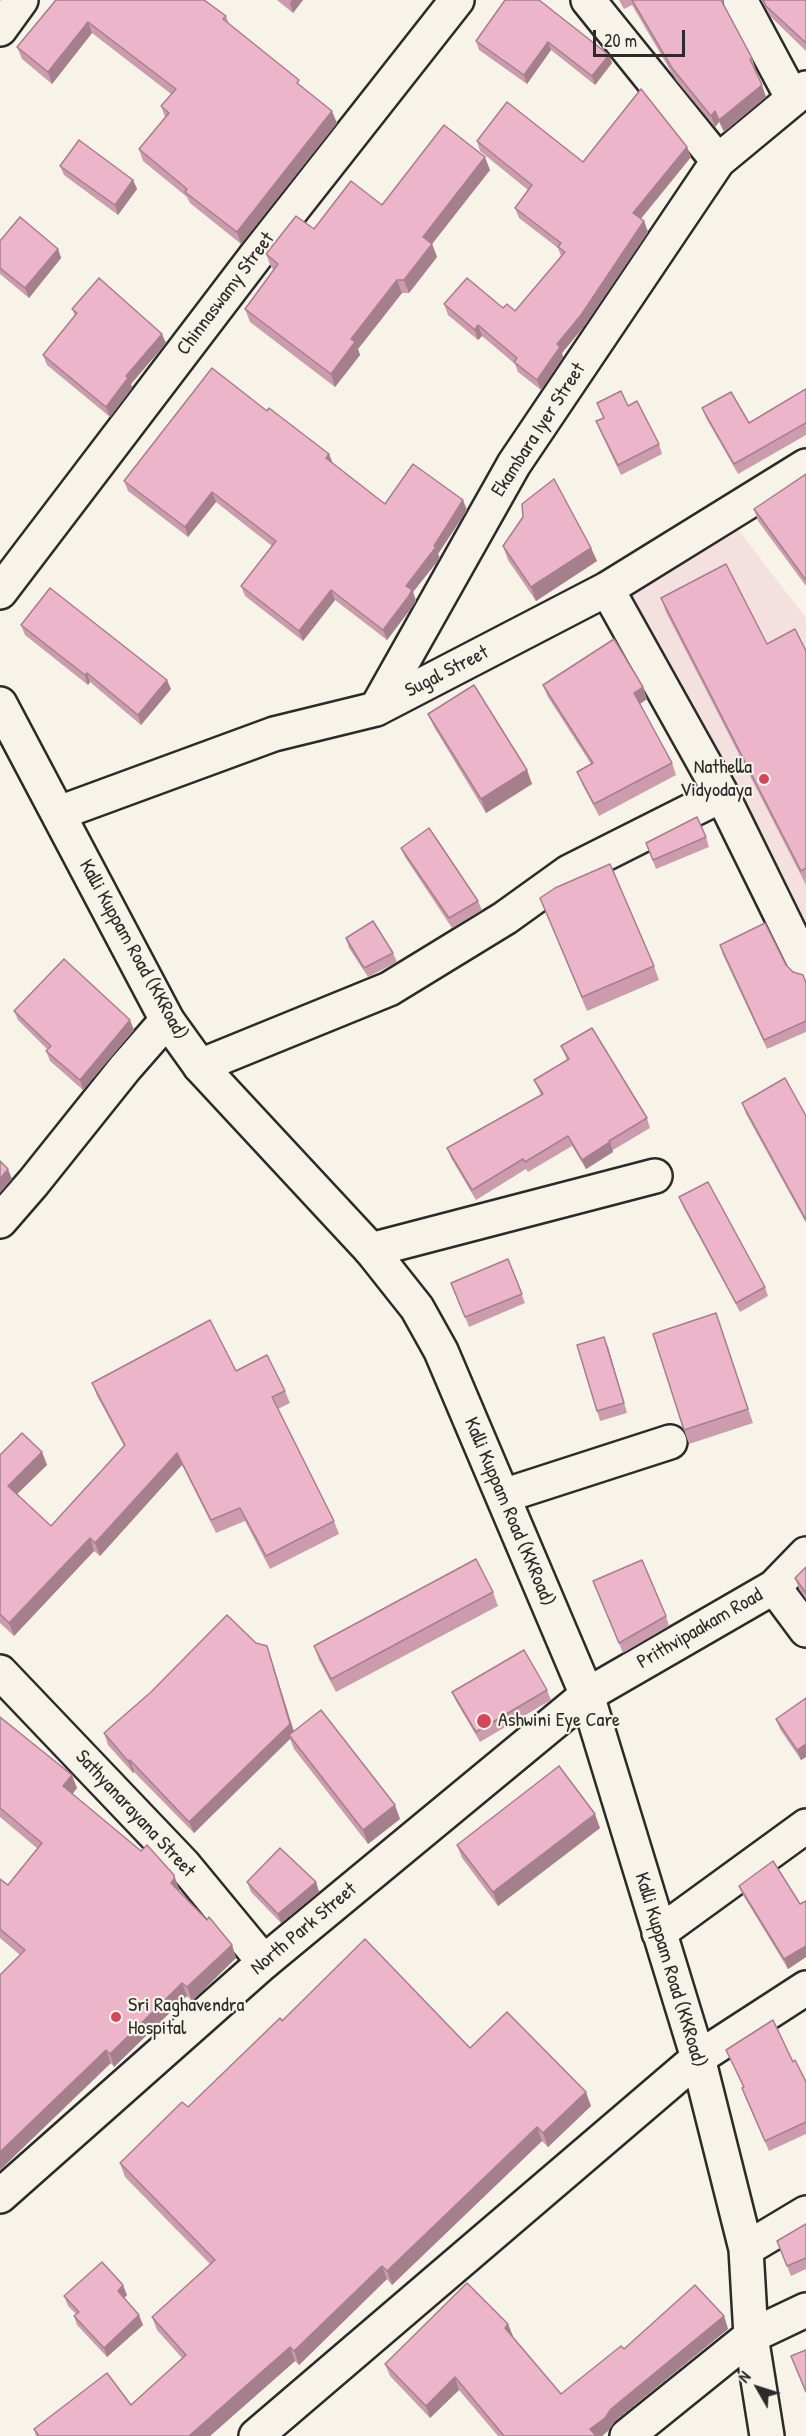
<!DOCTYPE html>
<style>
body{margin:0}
#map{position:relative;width:806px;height:2436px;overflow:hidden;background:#f7f3e8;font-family:"Patrick Hand",sans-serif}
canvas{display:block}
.north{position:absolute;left:728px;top:2358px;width:60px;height:60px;-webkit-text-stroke:4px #f7f3e8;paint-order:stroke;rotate:309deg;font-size:16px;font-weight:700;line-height:24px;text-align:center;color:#2b2b2b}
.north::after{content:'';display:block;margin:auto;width:21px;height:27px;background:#2b2b2b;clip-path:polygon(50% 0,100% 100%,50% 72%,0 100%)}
.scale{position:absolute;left:593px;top:30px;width:92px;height:27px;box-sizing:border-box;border:3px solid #2b2b2b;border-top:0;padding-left:8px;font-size:18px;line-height:21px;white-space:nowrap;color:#2b2b2b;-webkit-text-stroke:4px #f7f3e8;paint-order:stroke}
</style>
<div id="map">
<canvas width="806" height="2436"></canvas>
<div class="north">N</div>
<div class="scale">20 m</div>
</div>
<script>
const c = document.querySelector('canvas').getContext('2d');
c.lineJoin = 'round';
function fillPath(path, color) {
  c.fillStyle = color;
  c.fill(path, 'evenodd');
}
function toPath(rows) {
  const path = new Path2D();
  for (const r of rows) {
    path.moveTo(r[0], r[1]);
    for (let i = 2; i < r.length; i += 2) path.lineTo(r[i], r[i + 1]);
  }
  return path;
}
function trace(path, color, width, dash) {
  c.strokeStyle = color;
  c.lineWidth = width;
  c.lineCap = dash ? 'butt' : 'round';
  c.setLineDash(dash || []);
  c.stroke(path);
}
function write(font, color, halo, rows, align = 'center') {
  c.font = font + ' "Patrick Hand",sans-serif';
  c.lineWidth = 4.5;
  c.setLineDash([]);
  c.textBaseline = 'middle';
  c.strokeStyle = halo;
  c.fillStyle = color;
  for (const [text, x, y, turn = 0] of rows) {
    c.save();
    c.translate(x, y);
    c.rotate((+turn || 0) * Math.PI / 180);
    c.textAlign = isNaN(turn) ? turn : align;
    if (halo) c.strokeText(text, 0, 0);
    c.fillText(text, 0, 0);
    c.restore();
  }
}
fillPath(toPath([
 [733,523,806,618,806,940,626,592]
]), '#f4e0df');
const minor = toPath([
 [588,0,718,161],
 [740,0,793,99],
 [0,29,21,0],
 [607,589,722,795,806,966],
 [0,592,258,253,457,0],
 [376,709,514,464,718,161,806,88],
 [59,813,274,734,376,709,607,589,806,466],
 [200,1066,389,989,505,918,569,872,722,795],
 [0,1221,33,1183,125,1068,167,1020],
 [371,1250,655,1176],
 [503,1496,670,1442],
 [774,1587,806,1630],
 [0,1672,184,1865,264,1962],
 [659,1933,806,1826],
 [746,2249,806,2213],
 [256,2436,698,2058,806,1988],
 [627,2436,751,2336,806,2310],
 [767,2436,751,2336,746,2249,698,2058,587,1695,774,1587,806,1554]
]);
const major = toPath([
 [0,704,167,1020,200,1066,371,1250,417,1308,441,1351,587,1695,264,1962,0,2196]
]);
trace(minor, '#2b2b2b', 38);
trace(major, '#2b2b2b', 38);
trace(minor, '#f7f3e8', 33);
trace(major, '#f7f3e8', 33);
fillPath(toPath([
 [55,0,204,0,226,16,229,24,302,87,337,123,241,244,190,203,187,197,143,161,139,149,165,117,161,106,171,94,92,33,52,84,22,59,17,47],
 [277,0,303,0,293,13],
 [505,0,609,55,612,63,595,85,551,50,527,84,479,50,476,41],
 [619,0,723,0,723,4,752,58,756,70,755,71,766,97,724,132,719,122,715,127,676,80,632,5,624,9],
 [761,0,806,0,806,51,771,17],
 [477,141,583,162,687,147,691,157,641,219,644,221,648,232,585,325,562,353,563,357,541,390,518,372,515,364,482,336,478,340,448,315,444,304,503,308,515,311,561,256,558,248,519,218,515,208,528,190,480,151],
 [60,166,133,180,137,189,118,215,64,175],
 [490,170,432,244,437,257,409,293,402,293,358,349,360,355,335,387,250,322,245,309,274,270,271,267,266,254,314,229],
 [0,241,58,249,61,258,29,298,0,274],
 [72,309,166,343,131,384,132,388,110,417,47,365,43,355,75,316],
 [806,389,806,435,738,474,706,418,702,408,749,423],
 [597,403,628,406,659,444,662,454,621,475,600,431,596,421,603,418],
 [267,411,329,454,333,464,385,504,467,510,438,554,440,558,413,592,416,601,412,607,387,640,335,600,303,641,245,596,241,586,272,546,216,502,188,537,128,491,124,481],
 [806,474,806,586,758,521,754,509],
 [503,546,591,548,597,561,536,601,508,560],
 [661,598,767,644,806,651,806,885,666,612],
 [21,625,171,689,141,725,90,682,88,685,25,635],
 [543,685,643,687,647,699,640,704,672,763,676,775,599,816,582,784,577,772,591,764,548,697],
 [428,714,527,770,532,784,486,813,434,727],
 [706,837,709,847,656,869,646,843],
 [401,848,478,901,482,910,452,928,405,857],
 [540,898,654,966,659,980,587,1011],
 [346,938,393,953,397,962,368,977,349,948],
 [720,945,786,965,793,972,806,983,806,1032,767,1049,723,955],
 [14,1011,134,1030,83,1090,50,1061,46,1051,48,1050,18,1020],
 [561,1046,647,1118,650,1128,613,1150,613,1152,586,1169,572,1146,528,1172,526,1169,476,1200,451,1158,447,1148,541,1095,534,1080,567,1060],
 [742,1103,806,1116,806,1223,746,1114],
 [679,1197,765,1287,768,1296,740,1312,683,1207],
 [508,1259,525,1303,469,1327,455,1292],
 [716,1313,753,1423,689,1444,684,1430],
 [608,1347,627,1413,600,1421,597,1411],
 [236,1371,285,1391,290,1403,278,1409,334,1521,339,1534,270,1569,245,1521,216,1533,182,1465,100,1556,94,1551,14,1636,0,1623,0,1455,42,1452,47,1465,17,1494,51,1526,124,1446,97,1396,92,1383],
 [806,1567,806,1599,799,1589,795,1578],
 [593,1581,666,1616,669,1626,623,1653],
 [493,1592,498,1606,336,1692,319,1660,314,1646],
 [271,1658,294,1732,400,1819,368,1844,294,1749,290,1739,194,1833,134,1772,133,1773,108,1745,104,1733],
 [547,1690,551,1700,480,1742,456,1701,452,1692],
 [806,1698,806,1757,801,1760,780,1729,776,1719],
 [0,1717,77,1788,72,1794,141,1851,174,1875,179,1889,179,1892,232,1945,236,1958,192,2001,187,1996,114,2067,20,1955,0,1938,0,1879,8,1885,38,1849,0,1817],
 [600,1828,498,1906,462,1858,457,1845],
 [247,1882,316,1882,319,1892,281,1923,251,1892],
 [739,1886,800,1904,806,1901,806,1957,788,1969,743,1895],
 [282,2021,470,2048,591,2106,548,2147,542,2141,392,2285,387,2279,299,2365,295,2361,210,2436,36,2436,34,2429,131,2405,182,2358,157,2330,152,2317,210,2264,125,2177,120,2163,188,2107],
 [726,2050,793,2062,806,2082,806,2134,769,2151,745,2097,742,2088,743,2087],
 [806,2224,806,2269,791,2276,777,2241],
 [127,2295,124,2298,143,2325,107,2357,77,2325,74,2316,76,2314,68,2306,64,2296],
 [724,2316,728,2329,615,2421,609,2430,602,2436,498,2436,459,2390,430,2418,390,2376,385,2364,508,2324,512,2337,561,2394,624,2349]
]), '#cc9cae');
fillPath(toPath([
 [292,0,303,0,293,13,290,3],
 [88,22,92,33,52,84,48,72],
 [548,42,551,50,527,84,524,75],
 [609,55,612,63,595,85,592,76],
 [762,85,766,97,724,132,719,120],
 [332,111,337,123,241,244,237,232],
 [715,111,719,122,715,127,711,116],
 [687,147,691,157,637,223,633,213],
 [485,157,490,170,432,244,437,257,409,293,404,280,423,237],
 [133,180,137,189,118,215,115,205],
 [644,221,648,232,585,325,562,353,563,357,541,390,537,380,557,344],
 [58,249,61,258,29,298,25,288],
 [397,280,402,293,358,349,360,355,335,387,331,374,351,339],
 [478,325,482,336,478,340,475,330],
 [162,334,166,343,131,384,132,388,110,417,106,407,126,376],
 [329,454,333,464,326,458],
 [212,492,216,502,188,537,185,527],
 [463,500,467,510,438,554,440,558,413,592,416,601,412,607,387,640,383,630,406,586,434,546],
 [591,548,597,561,536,601,531,587],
 [331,590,335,600,303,641,299,631],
 [87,673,90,682,88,685,85,675],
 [167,680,171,689,141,725,138,715],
 [643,687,647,699,638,705,634,693],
 [527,770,532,784,486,813,481,799],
 [130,1020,134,1030,83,1090,80,1080],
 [610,1142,613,1152,586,1169,582,1160],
 [8,1169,12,1179,0,1193,0,1179],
 [604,1337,608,1347,627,1413,624,1403],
 [42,1452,47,1465,13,1498,8,1486],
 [177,1453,182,1465,100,1556,95,1543],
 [90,1538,94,1551,14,1636,9,1623],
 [267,1646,295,1735,289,1735,290,1739,194,1833,189,1822],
 [806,1744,806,1757,801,1760,797,1750],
 [130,1760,134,1772,133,1773,128,1761],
 [72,1775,77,1788,68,1800,63,1786],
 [395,1805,400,1819,368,1844,363,1830],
 [595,1814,600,1828,498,1906,493,1892],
 [174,1875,179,1889,179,1893,171,1883],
 [316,1882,319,1892,281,1923,278,1914],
 [232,1945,236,1958,192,2001,187,1987],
 [806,1946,806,1957,788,1969,784,1959],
 [182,1983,187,1996,114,2067,110,2054],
 [106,2050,111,2063,0,2170,0,2152],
 [586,2092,591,2106,548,2147,543,2133],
 [537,2127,542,2141,392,2285,387,2271],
 [382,2266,387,2279,299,2365,294,2351],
 [123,2285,127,2295,121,2301,118,2291],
 [139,2315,143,2325,107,2357,104,2348],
 [724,2316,728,2329,615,2421,609,2430,602,2436,592,2436,590,2429,611,2409],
 [508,2324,513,2336,509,2340,505,2328],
 [290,2347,295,2361,210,2436,189,2436],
 [455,2377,459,2390,430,2418,426,2406]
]), '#a67f8d');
const building = toPath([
 [56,0,204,0,226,16,223,19,299,80,297,83,332,111,237,232,185,192,187,189,139,149,169,113,161,106,176,89,88,22,48,72,17,47,56,0],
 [505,0,539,0,609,55,592,76,548,42,524,75,476,41,505,0],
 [632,0,721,0,752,58,750,59,762,85,719,120,715,111,711,116,672,68,632,0],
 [763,0,806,0,806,43,766,6,763,0],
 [641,89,687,147,633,213,644,221,581,315,557,344,560,347,537,380,514,362,517,358,478,325,475,330,444,304,467,278,503,308,507,304,515,311,565,252,558,247,561,243,515,208,532,185,477,141,507,102,583,162,641,89],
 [444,125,485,157,423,237,432,244,404,280,397,280,351,339,355,342,331,374,245,309,278,264,266,254,296,216,314,229,351,181,382,205,444,125],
 [79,140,133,180,115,205,60,166,79,140],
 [20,217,58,249,25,288,0,268,0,241,20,217],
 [99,278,162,334,126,376,128,378,106,407,43,355,77,313,72,309,99,278],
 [212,368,267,411,269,408,329,454,326,458,385,504,413,464,463,500,434,546,436,547,406,586,412,590,408,597,383,630,331,590,299,631,241,586,276,541,212,492,185,527,124,481,212,368],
 [806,389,806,423,734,464,702,408,731,392,749,423,806,389],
 [621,391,628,406,637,401,659,444,618,465,596,421,604,418,597,403,621,391],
 [806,474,806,580,754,509,806,474],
 [554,479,591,548,531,587,503,546,523,517,522,504,554,479],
 [726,564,767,644,795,629,806,651,806,868,801,871,661,598,726,564],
 [50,588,167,680,138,715,87,673,85,675,21,625,50,588],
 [614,639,643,687,634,693,672,763,594,804,577,772,593,763,543,685,614,639],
 [474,685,527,770,481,799,428,714,474,685],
 [697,817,706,837,653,860,646,843,697,817],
 [429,828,478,901,449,918,401,848,429,828],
 [610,864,654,966,582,997,540,898,555,888,610,864],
 [373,921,393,953,364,968,346,938,373,921],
 [765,923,786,965,793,972,803,975,806,983,806,1021,764,1040,720,945,765,923],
 [64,959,130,1020,80,1080,46,1051,51,1046,14,1011,64,959],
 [592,1028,647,1118,609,1141,610,1142,582,1160,568,1136,525,1162,523,1159,472,1190,447,1148,543,1094,534,1080,569,1059,561,1046,592,1028],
 [785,1078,806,1116,806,1220,742,1103,785,1078],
 [0,1161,8,1169,0,1179,0,1161],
 [708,1182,765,1287,736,1303,679,1197,708,1182],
 [508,1259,522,1294,465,1317,451,1283,508,1259],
 [716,1313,748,1409,684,1430,653,1334,716,1313],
 [210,1320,236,1371,267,1355,285,1391,272,1397,334,1521,266,1556,240,1508,211,1520,177,1453,95,1543,90,1538,9,1623,0,1614,0,1455,22,1433,42,1452,8,1486,51,1526,125,1445,92,1383,210,1320],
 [604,1337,624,1403,597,1411,577,1345,604,1337],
 [476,1559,493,1592,331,1679,314,1646,476,1559],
 [642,1560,666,1616,619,1643,593,1581,642,1560],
 [806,1567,806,1593,795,1578,806,1567],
 [227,1615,256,1643,267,1646,290,1724,189,1822,130,1760,128,1761,104,1733,151,1692,227,1615],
 [524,1650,547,1690,476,1732,452,1692,524,1650],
 [806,1698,806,1744,797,1750,776,1719,806,1698],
 [321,1710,395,1805,363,1830,289,1735,321,1710],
 [0,1717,72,1775,63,1786,141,1851,147,1845,174,1875,174,1879,171,1883,207,1920,209,1917,232,1945,187,1987,182,1983,110,2054,106,2050,0,2152,0,1975,25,1950,0,1929,0,1879,8,1885,42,1843,0,1808,0,1717],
 [559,1766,595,1814,493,1892,457,1845,559,1766],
 [280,1848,316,1882,278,1914,247,1882,280,1848],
 [773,1861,800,1904,806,1901,806,1946,784,1959,739,1886,773,1861],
 [365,1939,470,2048,507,2012,586,2092,543,2133,537,2127,387,2271,382,2266,294,2351,290,2347,189,2436,39,2436,34,2429,107,2373,131,2405,186,2355,152,2317,215,2260,120,2163,182,2102,188,2107,280,2018,282,2021,365,1939],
 [773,2020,793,2062,795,2060,806,2082,806,2122,765,2141,742,2088,744,2087,726,2050,773,2020],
 [806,2224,806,2258,787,2266,777,2241,806,2224],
 [102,2262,123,2285,118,2291,139,2315,104,2348,74,2316,79,2312,64,2296,102,2262],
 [467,2283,508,2324,505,2328,561,2394,621,2346,624,2349,695,2285,724,2316,611,2409,605,2418,590,2429,596,2436,504,2436,455,2377,426,2406,385,2364,467,2283],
 [806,2350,806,2392,791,2356,806,2350]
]);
fillPath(building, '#edb5ca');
trace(building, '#a67f8d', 1.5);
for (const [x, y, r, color] of [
 [764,779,6,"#d1495b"],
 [484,1721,8,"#d1495b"],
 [116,2017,6,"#d1495b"]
]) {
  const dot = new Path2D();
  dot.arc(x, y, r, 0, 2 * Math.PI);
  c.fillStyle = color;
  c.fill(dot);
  trace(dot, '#f7f3e8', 2);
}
write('20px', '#2b2b2b', '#f7f3e8', [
 ["Chinnaswamy Street",226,294,-53],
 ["Ekambara Iyer Street",539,430,-57],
 ["Sugal Street",447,672,-27],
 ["Kalli Kuppam Road (KKRoad)",133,950,61],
 ["Kalli Kuppam Road (KKRoad)",509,1512,67],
 ["Prithvipaakam Road",700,1629,-30],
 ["Sathyanarayana Street",135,1814,47],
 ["North Park Street",304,1929,-40],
 ["Kalli Kuppam Road (KKRoad)",670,1970,73]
]);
write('20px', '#2b2b2b', '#f7f3e8', [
 ["Nathella",752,768,"right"],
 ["Vidyodaya",752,791,"right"],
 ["Ashwini Eye Care",498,1721],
 ["Sri Raghavendra",128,2006],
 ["Hospital",128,2029]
], 'left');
</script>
